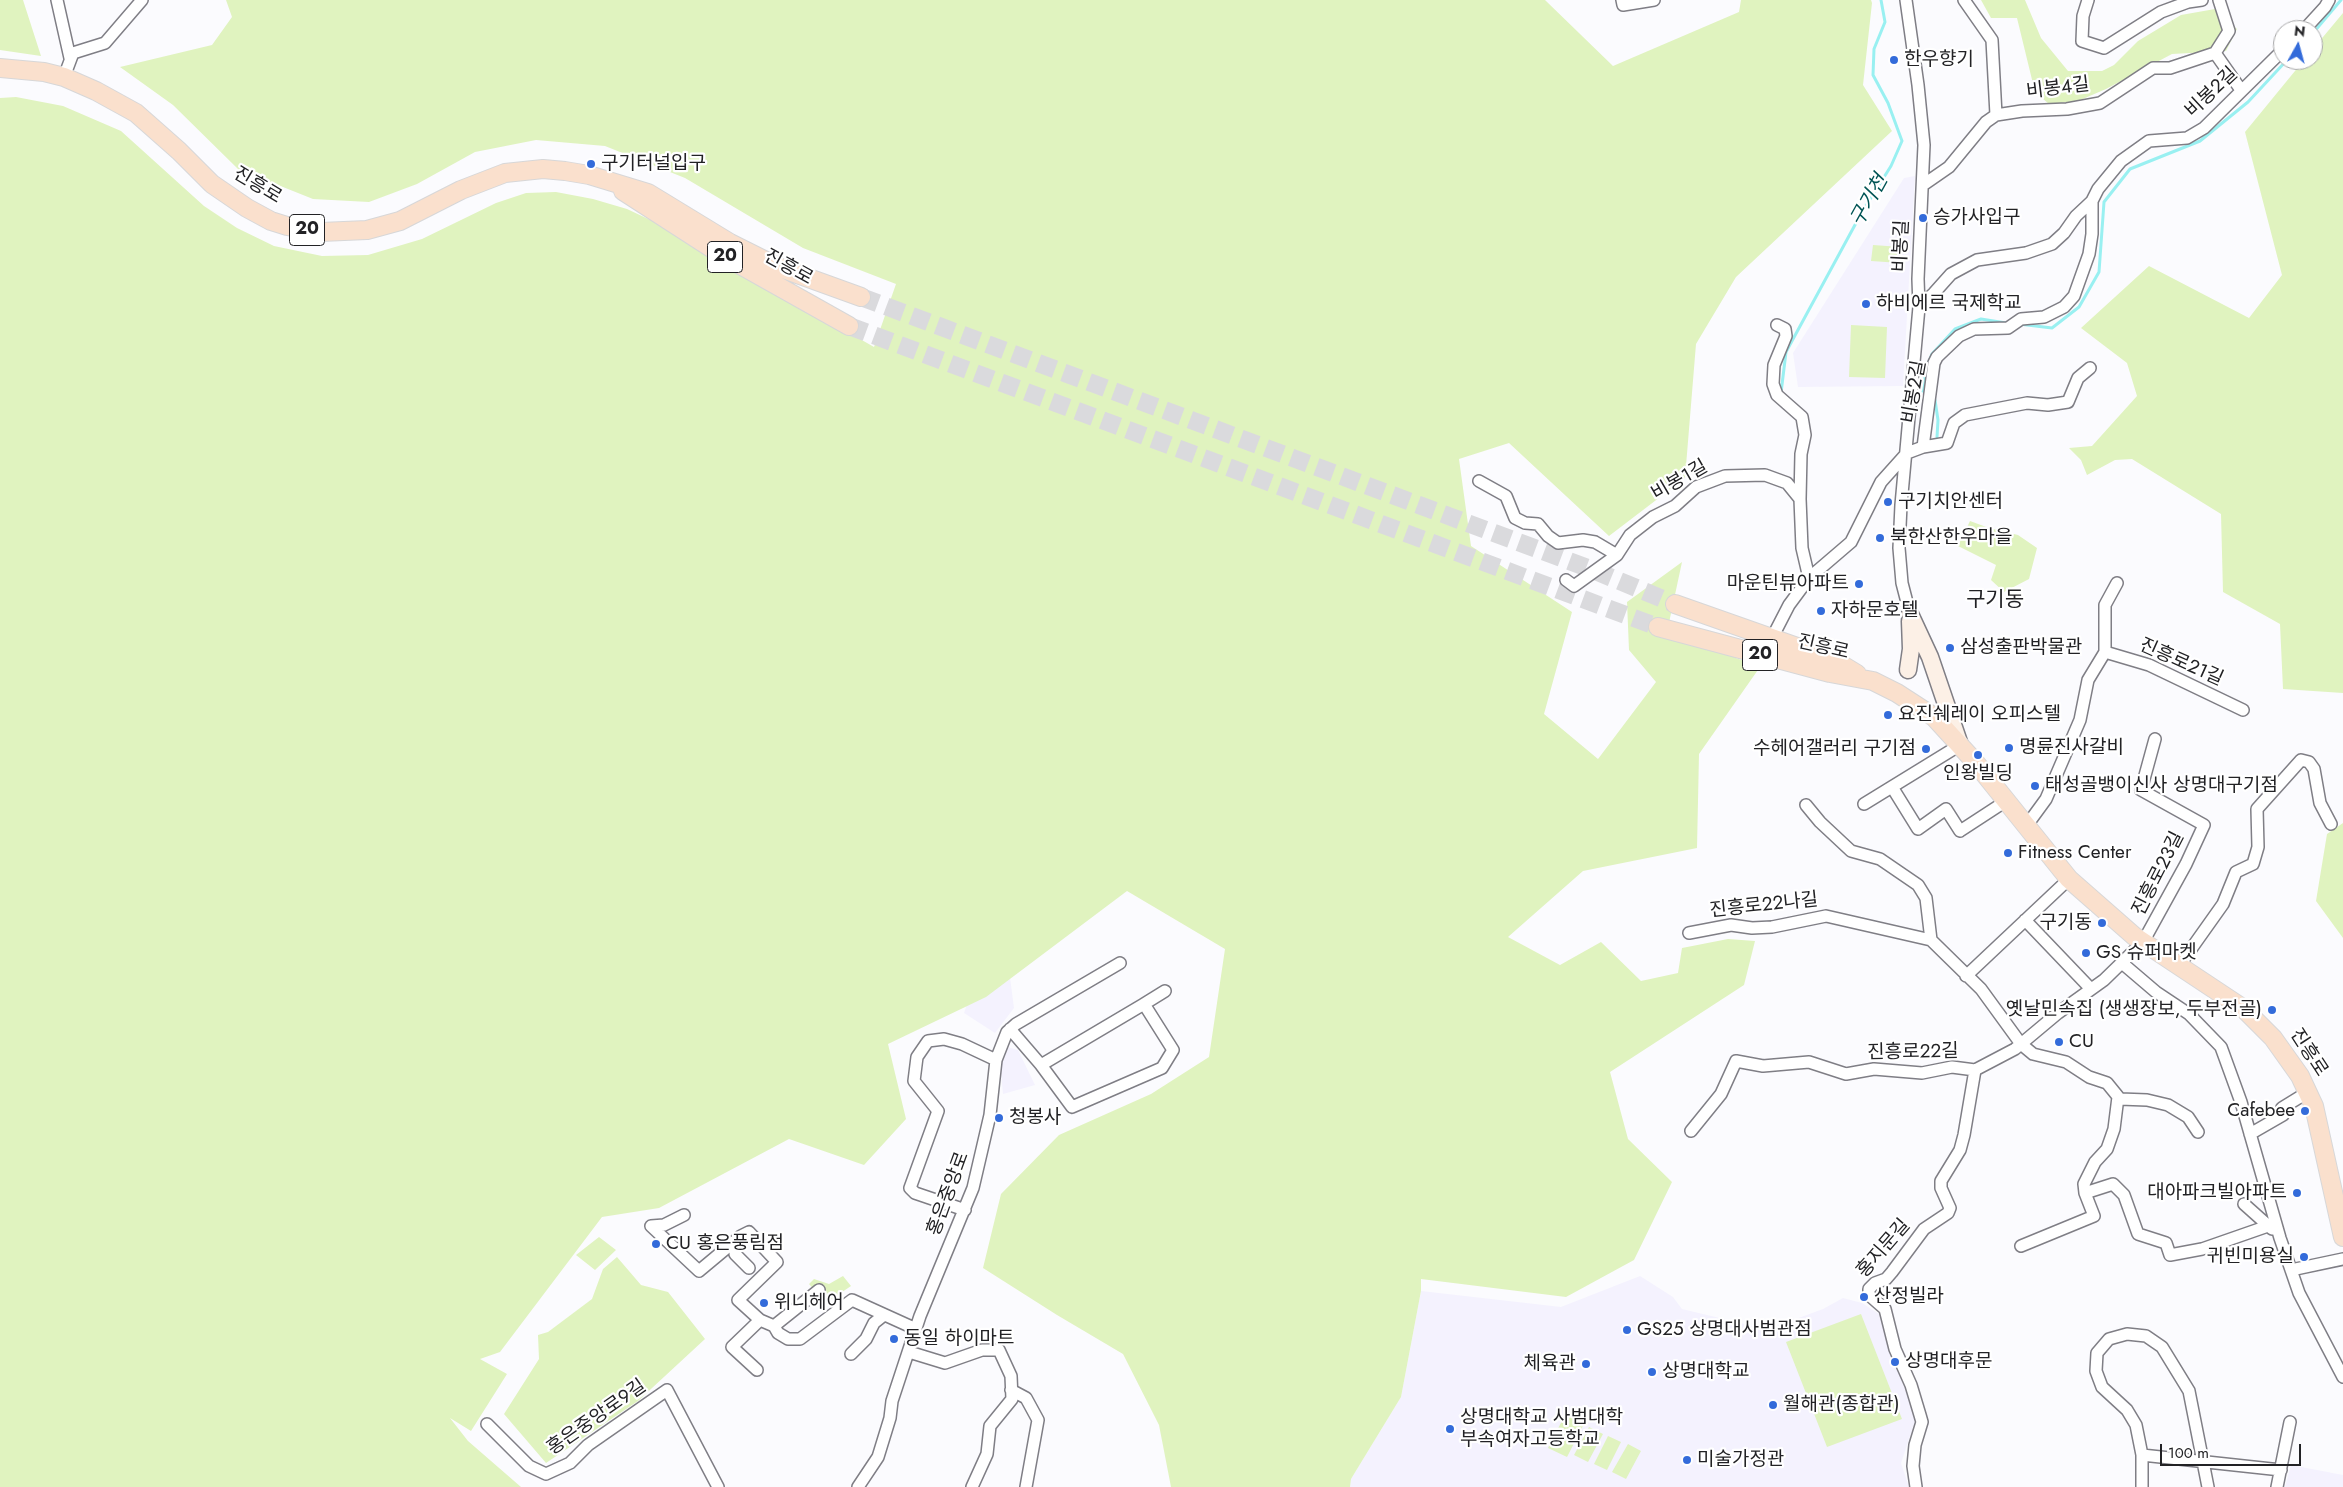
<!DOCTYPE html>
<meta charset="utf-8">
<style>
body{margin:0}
#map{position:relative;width:2343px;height:1487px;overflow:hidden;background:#fbfbfe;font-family:Jost,sans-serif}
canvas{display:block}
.north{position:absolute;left:2273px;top:20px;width:50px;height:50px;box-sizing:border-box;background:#fff;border:1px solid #a7a7a8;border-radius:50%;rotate:7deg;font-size:14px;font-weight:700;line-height:20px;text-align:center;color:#222225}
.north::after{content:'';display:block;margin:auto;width:18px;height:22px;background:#336bda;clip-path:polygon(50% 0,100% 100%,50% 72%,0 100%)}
.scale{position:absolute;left:2160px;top:1444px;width:141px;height:22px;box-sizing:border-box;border:2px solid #222225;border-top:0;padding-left:6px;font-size:15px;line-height:18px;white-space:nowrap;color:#222225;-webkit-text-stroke:4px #fff;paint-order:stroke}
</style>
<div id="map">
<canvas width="2343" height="1487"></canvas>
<div class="north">N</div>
<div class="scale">100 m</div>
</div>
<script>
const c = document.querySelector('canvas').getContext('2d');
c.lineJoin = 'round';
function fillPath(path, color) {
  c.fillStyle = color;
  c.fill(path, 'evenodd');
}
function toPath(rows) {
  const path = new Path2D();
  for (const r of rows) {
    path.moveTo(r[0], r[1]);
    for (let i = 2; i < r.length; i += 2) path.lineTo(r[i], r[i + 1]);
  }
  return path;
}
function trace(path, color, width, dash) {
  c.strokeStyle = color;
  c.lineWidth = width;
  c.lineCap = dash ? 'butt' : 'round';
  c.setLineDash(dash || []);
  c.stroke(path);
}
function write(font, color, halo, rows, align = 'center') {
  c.font = font + ' Jost,"Noto Sans KR",sans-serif';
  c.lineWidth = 4.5;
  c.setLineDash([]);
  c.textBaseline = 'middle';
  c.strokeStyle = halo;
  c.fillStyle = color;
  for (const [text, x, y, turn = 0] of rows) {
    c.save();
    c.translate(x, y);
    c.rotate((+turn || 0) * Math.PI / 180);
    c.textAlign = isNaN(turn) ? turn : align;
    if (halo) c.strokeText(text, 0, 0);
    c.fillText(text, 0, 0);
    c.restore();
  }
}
fillPath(toPath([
 [1915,176,1903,386,1798,387,1793,353,1904,178],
 [1008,962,1014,1008,995,1033,964,1013,971,992],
 [1007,1047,1018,1050,1035,1085,1003,1094,1000,1062],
 [1640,1276,1673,1297,1682,1309,1757,1327,1777,1326,1823,1309,1843,1298,1862,1303,1879,1314,1890,1350,1916,1418,1901,1463,1909,1487,1350,1487,1351,1479,1401,1397,1421,1291,1561,1307],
 [2291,1465,2343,1475,2343,1487,2285,1487]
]), '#f4f2fe');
fillPath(toPath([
 [0,0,23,0,41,56,0,50],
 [226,0,1545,0,1613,66,1739,12,1741,0,1871,0,1872,3,1863,85,1892,131,1736,277,1696,344,1685,478,1609,536,1509,443,1459,459,1471,546,1572,612,1544,714,1598,759,1656,682,1629,650,1627,602,1682,562,1667,632,1760,667,1699,754,1697,848,1583,871,1508,937,1560,965,1601,942,1641,981,1678,973,1682,948,1728,939,1755,941,1744,985,1610,1072,1628,1139,1672,1182,1634,1260,1566,1297,1421,1279,1421,1291,1401,1397,1351,1479,1350,1487,1171,1487,1159,1425,1123,1354,1057,1315,983,1268,1001,1194,1059,1135,1151,1094,1209,1057,1225,949,1127,891,986,997,888,1044,906,1119,864,1165,789,1139,659,1208,602,1217,500,1352,480,1359,507,1374,471,1431,450,1418,468,1441,521,1487,0,1487,0,98,16,97,63,106,121,131,204,206,237,228,274,246,322,256,368,255,422,239,496,203,526,193,556,192,593,199,627,209,661,225,874,347,896,284,803,248,685,178,605,146,536,140,475,152,417,184,369,202,313,199,238,169,173,105,120,67,212,45,232,17],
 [1981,0,2025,0,2041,38,2068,71,2102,71,2114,65,2138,41,2181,15,2215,9,2237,29,2226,51,2172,54,2106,89,2078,101,2049,104,2035,92,2017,18,1991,18],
 [2343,13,2343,693,2283,689,2280,624,2223,592,2221,514,2132,459,2115,460,2087,475,2081,460,2069,448,2092,446,2137,396,2127,363,2081,328,2149,266,2249,318,2282,275,2245,132,2304,60,2313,60,2313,49],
 [1873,245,1901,247,1900,263,1871,261],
 [1851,325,1887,327,1885,378,1849,377],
 [1970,521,1989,528,2018,535,2037,548,2029,579,2004,592,1991,580,1996,565,1958,546],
 [2343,823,2343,938,2316,901,2327,834],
 [599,1237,616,1250,595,1270,576,1255],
 [617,1257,641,1285,668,1292,705,1339,638,1401,546,1463,504,1414,539,1359,538,1335,548,1332,592,1299,603,1269],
 [843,1276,851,1286,826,1303,809,1284,814,1279,829,1284],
 [1861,1314,1902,1419,1827,1447,1786,1342],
 [1567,1411,1586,1420,1567,1457,1548,1448],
 [1589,1427,1603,1434,1588,1462,1574,1455],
 [1608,1436,1621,1442,1607,1470,1594,1464],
 [1628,1444,1641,1451,1626,1479,1612,1472]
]), '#e0f3bf');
trace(toPath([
 [2313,33,2341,0],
 [2019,324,2052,328,2079,307,2099,272,2104,202,2130,169,2200,141,2248,102,2287,60],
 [1781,393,1786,352,1862,212,1891,166,1902,141,1888,103,1873,75,1874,49,1885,22,1881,0],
 [1926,393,1923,391,1926,369,1932,354,1955,329,1981,319,2006,323],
 [1933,399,1935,400,1938,420,1937,437]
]), '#99f0f1', 3);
trace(toPath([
 [861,297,1588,568,1675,604],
 [849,326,1658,627]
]), '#dadadd', 18, [18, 9]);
const minor = toPath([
 [57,0,70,58],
 [1622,0,1623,5,1654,0],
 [1906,0,1918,85,1924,145,1918,279,1919,307,1901,505,1899,548,1902,583,1910,614],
 [1964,0,1992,40,1996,115],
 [2088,0,2083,16,2082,41,2104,48,2161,12,2188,2,2202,0],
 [2304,30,2325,7,2329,0],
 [2215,53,2241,90],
 [64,77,73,53,105,43,142,0],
 [1923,185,1949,167,1986,122,1996,115,2022,111,2067,109,2100,103,2153,68,2170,68,2215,53,2229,31,2219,0],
 [1919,307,1934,293,1951,274,1977,260,2026,253,2052,244,2064,233,2076,216,2092,201],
 [1923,447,1934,363,1937,357,1959,336,1974,329,2008,328,2021,319,2044,317,2064,307,2074,296,2089,254,2092,234,2092,201,2098,189,2121,161,2149,141,2187,138,2204,128,2283,50],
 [1479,481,1506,496,1515,518,1525,523,1538,524,1548,536,1558,543,1583,540,1595,542,1617,555,1630,535,1653,517,1675,506,1696,487,1725,476,1765,475,1787,483,1800,499],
 [1809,578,1851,542,1881,482,1907,453,1923,447,1947,443,1954,423,1965,415,2027,403,2048,405,2068,402,2078,378,2090,368],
 [1566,580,1574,586,1617,555],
 [1772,638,1789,605,1809,578,1802,548,1800,499,1801,454,1805,435,1802,417,1777,395,1773,384,1774,365,1786,336,1785,329,1777,325],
 [2105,652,2105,605,2117,583],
 [1892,787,1918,829,1946,809,1960,831,2006,801],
 [1864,804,1960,745],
 [1806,805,1820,822,1851,851,1880,859,1918,885,1926,898,1931,940],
 [2027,825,2046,799,2080,720,2088,680,2105,652,2149,665,2243,710],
 [2025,920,2091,989],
 [1689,933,1731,925,1752,928,1772,927,1826,916,1931,940,1981,989,2021,1044,2033,1054,2066,1062,2089,1077,2107,1083,2120,1099,2147,1100,2168,1105,2188,1117,2198,1132],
 [2122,963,2156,992,2189,1014,2221,1047,2241,1102,2280,1238,2299,1293,2343,1377],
 [2179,966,2223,904,2236,872,2253,864,2258,847,2257,809,2301,760,2309,762,2314,769,2320,803,2331,824],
 [1966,976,2069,879],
 [1144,1004,1165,991],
 [1010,1029,1041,1065,1072,1107,1162,1068,1173,1050,1144,1004,1041,1065],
 [1691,1131,1721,1094,1736,1061,1763,1066,1809,1062,1846,1074,1874,1069,1922,1073,1952,1067,1975,1070,2015,1049,2058,1013,2104,980,2143,942,2186,864,2204,825,2141,790,2155,739],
 [2250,1134,2283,1115,2282,1108,2308,1092],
 [2085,1193,2084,1184,2095,1162,2107,1149,2114,1129,2118,1097],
 [2244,1204,2272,1229],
 [965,1210,915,1193,910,1188,938,1111,914,1081,917,1057,928,1041,944,1039,962,1044,996,1060],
 [684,1215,664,1225,651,1226,699,1271,741,1236,749,1232,777,1262,738,1300,760,1320],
 [2021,1246,2094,1216,2085,1193,2113,1184,2124,1195,2138,1234,2166,1243,2170,1255,2202,1249,2268,1226],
 [735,1254,749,1268],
 [2291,1270,2343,1259],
 [774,1326,819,1290],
 [909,1352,945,1363,982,1350,999,1350,1011,1376,1012,1399,990,1426,987,1454,972,1487],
 [851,1354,866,1339,874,1323,884,1315],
 [757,1370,732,1347,760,1320,774,1326,778,1333,788,1339,800,1339,852,1300,916,1329],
 [1011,1390,1026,1398,1038,1420,1026,1487],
 [487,1424,529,1466,546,1474,570,1463,588,1445,667,1390,718,1487],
 [2142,1455,2281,1470],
 [858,1487,878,1457,890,1418,892,1401,920,1316,973,1188,990,1115,996,1060,1007,1032,1016,1024,1120,963],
 [1916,1487,1913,1466,1915,1445,1922,1422,1920,1415,1911,1385,1895,1349,1885,1309,1869,1295,1869,1289,1875,1283,1886,1279,1892,1272,1924,1229,1948,1213,1950,1208,1941,1188,1941,1181,1960,1150,1964,1135,1975,1070],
 [2142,1487,2142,1455,2136,1425,2127,1410,2102,1387,2096,1371,2097,1353,2109,1339,2127,1334,2146,1336,2162,1347,2189,1391,2208,1487],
 [2277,1487,2290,1422]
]);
const secondary = toPath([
 [1910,614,1930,657,1960,745],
 [1908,670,1911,649,1910,621]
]);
const primary = toPath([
 [0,68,44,72,64,77,96,91,136,113,179,151,212,184,247,208,271,221,287,226,321,232,367,230,400,221,461,190,505,173,543,169,565,171,589,175,648,193,730,243,778,267,861,297],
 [623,191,719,253,849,326],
 [1675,604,1834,660,1857,674],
 [1658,627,1830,673,1873,681,1897,693,1934,717,1975,762,2069,879,2134,936,2244,1009,2273,1038,2300,1076,2314,1106,2343,1237]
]);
trace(minor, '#7f7e85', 14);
trace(secondary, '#7f7e85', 19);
trace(primary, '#d7d7d8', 20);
trace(minor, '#fff', 11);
trace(secondary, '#fcf0e6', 16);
trace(primary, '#fae0cd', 18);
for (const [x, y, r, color] of [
 [1894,60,5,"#336bda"],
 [591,164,5,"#336bda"],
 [1923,218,5,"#336bda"],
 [1866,304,5,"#336bda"],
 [1888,502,5,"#336bda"],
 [1880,538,5,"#336bda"],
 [1859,584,5,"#336bda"],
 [1821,611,5,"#336bda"],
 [1950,648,5,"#336bda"],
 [1888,715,5,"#336bda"],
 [2009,748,5,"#336bda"],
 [1926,749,5,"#336bda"],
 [1978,755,5,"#336bda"],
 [2035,786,5,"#336bda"],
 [2008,853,5,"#336bda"],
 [2102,923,5,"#336bda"],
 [2086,953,5,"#336bda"],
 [2272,1010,5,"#336bda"],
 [2059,1042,5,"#336bda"],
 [2305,1111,5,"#336bda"],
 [999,1118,5,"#336bda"],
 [2297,1193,5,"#336bda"],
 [656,1244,5,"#336bda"],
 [2304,1257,5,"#336bda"],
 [1864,1297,5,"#336bda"],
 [764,1303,5,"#336bda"],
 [1627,1330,5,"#336bda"],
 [894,1339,5,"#336bda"],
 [1895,1362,5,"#336bda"],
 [1586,1364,5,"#336bda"],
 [1652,1372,5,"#336bda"],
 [1773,1405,5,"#336bda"],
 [1450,1429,5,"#336bda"],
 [1687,1460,5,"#336bda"]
]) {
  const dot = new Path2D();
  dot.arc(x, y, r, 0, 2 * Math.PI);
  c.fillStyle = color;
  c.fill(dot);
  trace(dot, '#fff', 2);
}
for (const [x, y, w] of [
 [307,230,35],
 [725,257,35],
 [1760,655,35]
]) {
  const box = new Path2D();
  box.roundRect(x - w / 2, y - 15.5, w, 31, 4);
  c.fillStyle = '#fff';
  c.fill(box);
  trace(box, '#222225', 1);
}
write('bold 18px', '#222225', null, [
 ["20",307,230],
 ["20",725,257],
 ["20",1760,655]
]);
write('19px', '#222225', '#fff', [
 ["한우향기",1904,60],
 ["구기터널입구",601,164],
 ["승가사입구",1933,218],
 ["하비에르 국제학교",1876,304],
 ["구기치안센터",1898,502],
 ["북한산한우마을",1890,538],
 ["마운틴뷰아파트",1849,584,"right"],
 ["자하문호텔",1831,611],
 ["삼성출판박물관",1960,648],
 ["요진쉐레이 오피스텔",1898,715],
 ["명륜진사갈비",2019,748],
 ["수헤어갤러리 구기점",1916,749,"right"],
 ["인왕빌딩",1978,774,"center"],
 ["태성골뱅이신사 상명대구기점",2045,786],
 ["Fitness Center",2018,853],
 ["구기동",2092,923,"right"],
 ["GS 슈퍼마켓",2096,953],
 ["옛날민속집 (생생장보, 두부전골)",2262,1010,"right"],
 ["CU",2069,1042],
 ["Cafebee",2295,1111,"right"],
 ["청봉사",1009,1118],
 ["대아파크빌아파트",2287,1193,"right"],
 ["CU 홍은풍림점",666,1244],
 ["귀빈미용실",2294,1257,"right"],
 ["산정빌라",1874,1297],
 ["위니헤어",774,1303],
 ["GS25 상명대사범관점",1637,1330],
 ["동일 하이마트",904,1339],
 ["상명대후문",1905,1362],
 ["체육관",1576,1364,"right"],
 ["상명대학교",1662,1372],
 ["월해관(종합관)",1783,1405],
 ["상명대학교 사범대학",1460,1418],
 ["부속여자고등학교",1460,1440],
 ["미술가정관",1697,1460]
], 'left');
write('19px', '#222225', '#fff', [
 ["비봉4길",2058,89,-7],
 ["비봉2길",2212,93,-43],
 ["진흥로",257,186,31],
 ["비봉길",1902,246,-87],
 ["진흥로",788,268,29],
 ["비봉2길",1915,392,-80],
 ["비봉1길",1680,481,-30],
 ["진흥로",1823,648,13],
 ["진흥로21길",2181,663,24],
 ["진흥로23길",2159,874,-63],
 ["진흥로22나길",1764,906,-6],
 ["진흥로22길",1913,1053,-1],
 ["진흥로",2308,1053,57],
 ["홍은중앙로",949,1194,-70],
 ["홍지문길",1884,1249,-49],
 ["홍은중앙로9길",597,1418,-35]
]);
write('italic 20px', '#015455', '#fff', [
 ["구기천",1870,201,-61]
]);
write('21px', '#222225', '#fff', [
 ["구기동",1995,601]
]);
</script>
